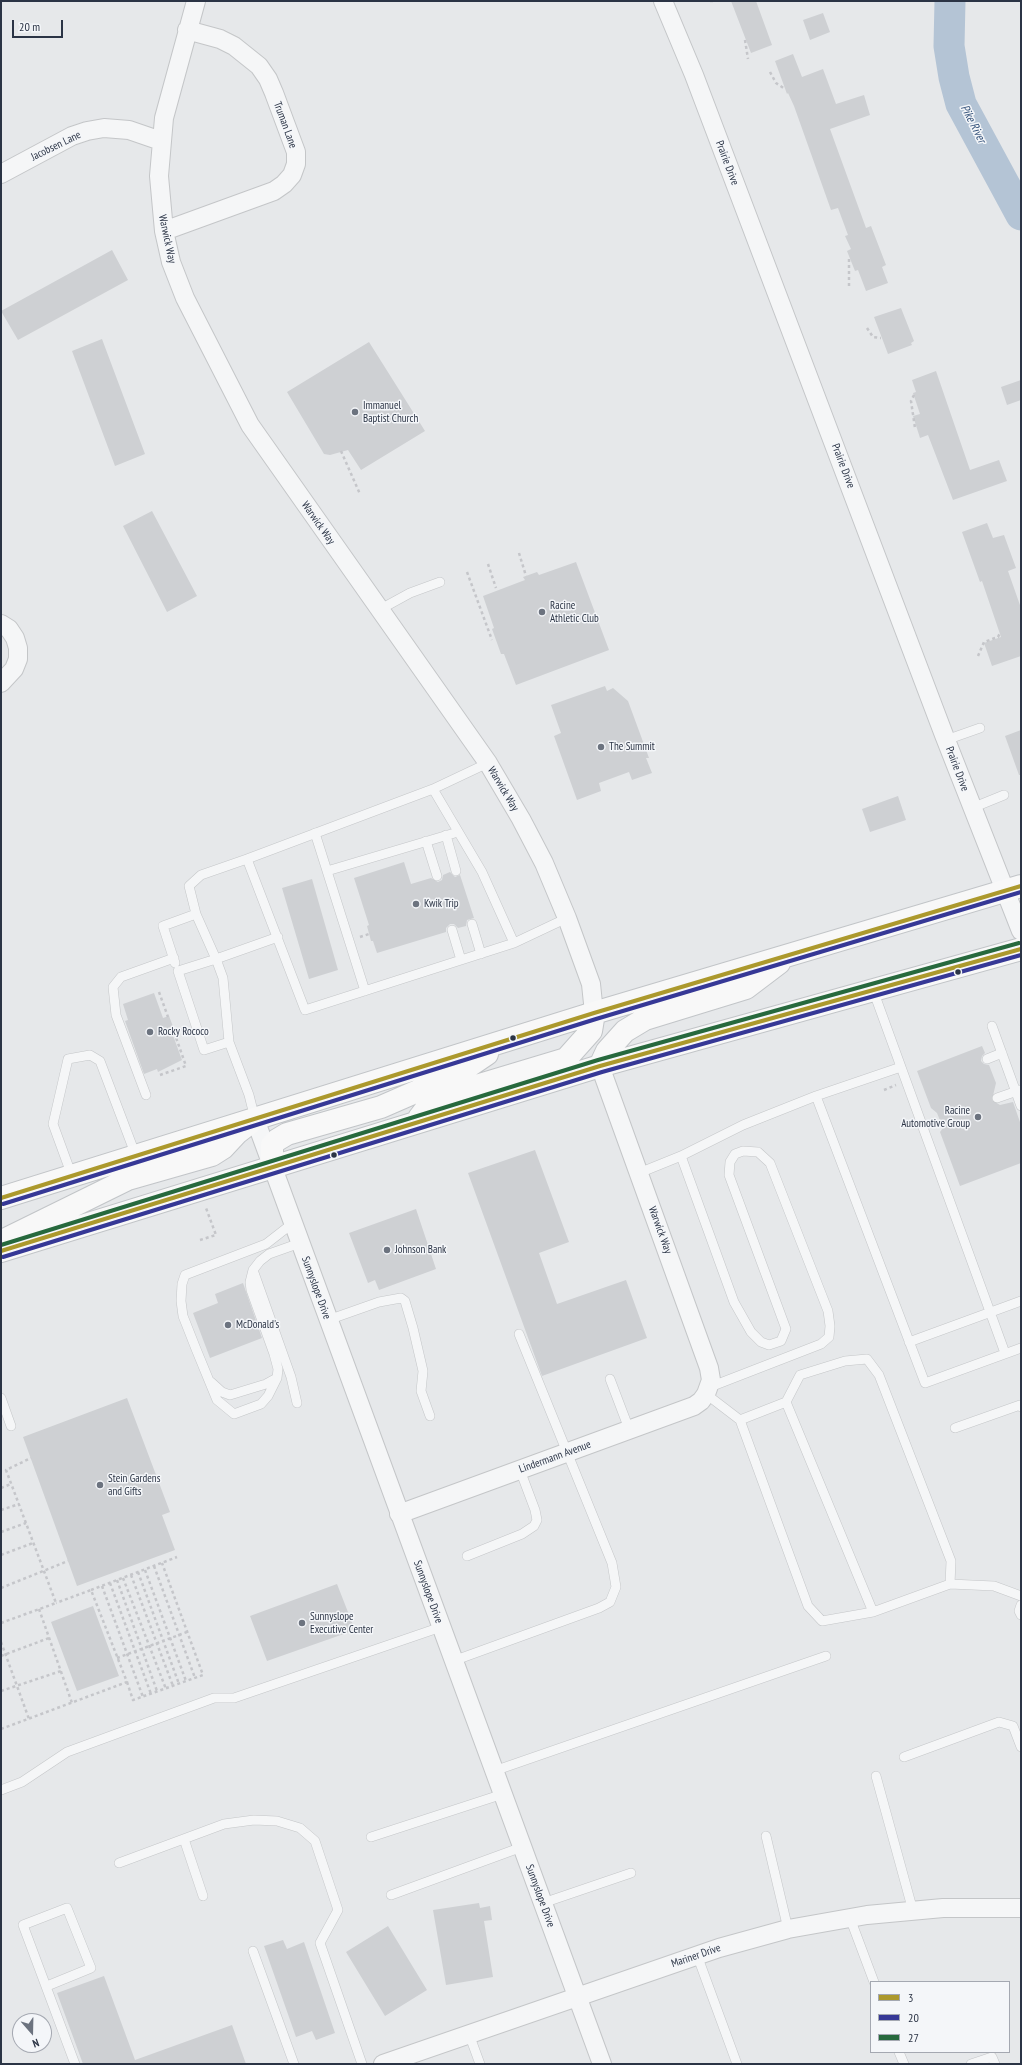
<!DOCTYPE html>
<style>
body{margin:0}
#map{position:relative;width:1022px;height:2065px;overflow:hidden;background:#e6e8ea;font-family:"PT Sans Narrow",sans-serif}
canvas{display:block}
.frame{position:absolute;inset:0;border:2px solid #2b3445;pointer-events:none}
.legend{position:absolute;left:870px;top:1981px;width:140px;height:72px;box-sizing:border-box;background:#f4f6f9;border:1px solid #a4a8b1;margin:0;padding:5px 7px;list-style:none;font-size:12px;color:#2b3445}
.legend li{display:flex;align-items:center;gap:8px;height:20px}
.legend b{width:20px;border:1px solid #a4a8b1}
.north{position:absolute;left:12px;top:2013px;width:40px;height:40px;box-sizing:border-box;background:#f4f6f9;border:1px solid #a4a8b1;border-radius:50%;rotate:160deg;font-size:11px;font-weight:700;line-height:16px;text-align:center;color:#2b3445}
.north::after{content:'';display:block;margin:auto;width:14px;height:18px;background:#6c737f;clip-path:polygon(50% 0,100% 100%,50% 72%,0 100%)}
.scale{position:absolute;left:12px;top:20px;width:51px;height:18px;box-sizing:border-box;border:2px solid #2b3445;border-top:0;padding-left:5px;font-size:12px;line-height:14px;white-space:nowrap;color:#2b3445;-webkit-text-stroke:3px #f4f6f9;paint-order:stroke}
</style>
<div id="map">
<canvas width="1022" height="2065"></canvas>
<div class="frame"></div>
<ul class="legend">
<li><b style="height:5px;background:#ac992d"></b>3</li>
<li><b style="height:5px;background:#363896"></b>20</li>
<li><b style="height:5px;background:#27693d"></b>27</li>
</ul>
<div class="north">N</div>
<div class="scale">20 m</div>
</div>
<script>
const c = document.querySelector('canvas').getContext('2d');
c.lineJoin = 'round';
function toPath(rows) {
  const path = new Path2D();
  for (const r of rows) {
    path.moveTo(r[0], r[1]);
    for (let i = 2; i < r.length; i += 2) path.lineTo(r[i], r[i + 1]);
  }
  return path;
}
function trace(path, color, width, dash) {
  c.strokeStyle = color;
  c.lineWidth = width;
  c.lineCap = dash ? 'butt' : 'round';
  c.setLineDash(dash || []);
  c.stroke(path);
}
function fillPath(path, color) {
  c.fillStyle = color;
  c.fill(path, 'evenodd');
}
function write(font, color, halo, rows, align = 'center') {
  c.font = font + ' "PT Sans Narrow",sans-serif';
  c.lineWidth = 3;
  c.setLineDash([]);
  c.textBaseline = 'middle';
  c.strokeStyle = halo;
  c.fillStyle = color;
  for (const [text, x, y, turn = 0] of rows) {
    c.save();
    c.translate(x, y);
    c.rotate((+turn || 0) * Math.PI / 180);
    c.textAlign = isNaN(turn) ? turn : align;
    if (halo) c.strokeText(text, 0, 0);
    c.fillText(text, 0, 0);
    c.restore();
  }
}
trace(toPath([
 [950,1,949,46,954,77,961,104,1021,215]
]), '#b4c4d5', 31);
fillPath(toPath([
 [731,1,756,1,772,45,751,53],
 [823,13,830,32,810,40,803,20],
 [793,54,802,77,823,69,836,104,864,95,870,115,830,129,866,228,871,226,886,265,882,267,888,283,866,291,858,270,855,271,847,251,851,249,845,236,848,235,838,208,831,210,794,106,788,93,787,94,775,61],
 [112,250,128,280,18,340,1,311],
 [901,308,914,341,911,343,912,345,888,354,874,317],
 [102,339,145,454,115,466,72,351],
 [369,342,425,431,361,470,348,450,330,455,324,454,287,392],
 [936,371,970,470,999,460,1007,481,953,500,928,435,920,438,913,416,920,414,913,393,916,392,912,380],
 [1021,380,1021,400,1007,405,1001,387],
 [152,511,197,596,167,612,123,526],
 [987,523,993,538,1004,535,1016,568,1008,571,1021,608,1021,656,992,666,984,643,1001,637,982,581,980,582,962,532],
 [576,562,609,650,516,685,504,654,501,654,492,629,494,628,483,596,525,580,523,577,537,572,539,575],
 [605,686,607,691,613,688,628,701,649,758,646,758,652,773,632,780,629,772,599,783,601,791,577,800,554,736,561,733,551,705],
 [1021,730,1021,775,1019,775,1005,736],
 [898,796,906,820,870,832,862,809],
 [404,862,411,884,431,878,438,882,442,880,443,875,450,872,455,877,460,875,474,918,467,920,466,926,458,928,454,924,450,924,446,928,446,932,377,953,373,941,371,941,367,926,369,925,354,878],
 [312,879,338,970,309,979,282,888],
 [154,993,163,1018,169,1016,174,1029,171,1030,182,1060,158,1072,157,1069,144,1074,125,1021,128,1020,123,1004],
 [982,1046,985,1053,982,1056,981,1061,984,1064,989,1065,996,1083,992,1100,1000,1105,1013,1102,1021,1125,1021,1163,960,1186,940,1132,943,1128,937,1113,931,1108,917,1071],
 [535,1150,569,1242,539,1253,557,1304,626,1280,647,1338,542,1376,468,1173],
 [416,1209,436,1269,379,1290,375,1280,368,1283,349,1233],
 [243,1283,262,1338,210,1358,193,1313,218,1303,215,1294],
 [127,1398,170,1512,162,1515,175,1550,77,1586,23,1437],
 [337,1584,355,1630,267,1661,250,1616],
 [93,1606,119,1676,77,1691,51,1622],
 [479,1903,480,1908,490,1906,492,1920,484,1921,493,1977,446,1985,433,1910],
 [388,1926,427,1990,385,2016,346,1952],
 [283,1940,287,1949,304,1942,335,2033,316,2040,312,2031,296,2037,264,1946],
 [104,1976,135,2060,232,2025,246,2064,83,2064,57,1993]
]), '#ced0d3');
const lane = toPath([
 [379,610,410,593,440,582],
 [946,740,980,728],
 [488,763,433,789,482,872,514,943,567,918],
 [433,789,247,859,305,1010,514,943],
 [972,808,1004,795],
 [315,833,365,991],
 [446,835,456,871],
 [426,841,437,876],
 [247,859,201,875,189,886,196,914,216,959,278,937],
 [327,871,458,832],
 [472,924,481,954],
 [452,930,461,960],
 [175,963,163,926,196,914],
 [873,990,1005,1353],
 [992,1026,1021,1106],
 [229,1042,204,1050,178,971,216,959,223,978,229,1042,249,1095,255,1119],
 [987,1059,1002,1053],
 [901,1067,816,1096,925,1383,1021,1348],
 [146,1095,116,1015,113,987,121,977,174,958],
 [997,1098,1020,1090],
 [681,1156,734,1302,751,1332,761,1342,769,1345,781,1341,786,1329,729,1175,730,1162,735,1154,743,1151,758,1152,770,1163,828,1311,830,1326,829,1337,821,1344,710,1387],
 [639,1173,681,1156,743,1125,816,1096],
 [72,1176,53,1124,68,1059,90,1055,100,1061,136,1156],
 [293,1223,266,1244,185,1275,182,1284,181,1301,183,1316,196,1349,217,1400,234,1414,261,1404,268,1396,277,1378,278,1369,274,1354,251,1290,250,1282,253,1270,260,1261,269,1254,300,1243],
 [253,1270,291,1377,297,1403],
 [328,1320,379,1302,401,1298,405,1301,413,1328,423,1371,421,1391,430,1416],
 [909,1342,1021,1301],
 [610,1379,629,1429],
 [211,1382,222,1392,230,1395,266,1384,277,1378],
 [706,1394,740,1420,808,1606,822,1621,873,1612,950,1584,994,1586,1021,1596],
 [1,1398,11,1426],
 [786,1402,873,1612],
 [740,1420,786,1402,800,1375,845,1361,867,1359,879,1375,951,1561,950,1584],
 [955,1428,1020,1405,1021,1407],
 [467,1556,522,1534,534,1526,537,1520,535,1510,520,1470],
 [1021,1605,1019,1611,1021,1615],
 [453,1661,599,1608,610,1602,616,1587,612,1563,519,1334],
 [904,1757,999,1722,1013,1726,1021,1747],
 [494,1771,826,1656],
 [876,1776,913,1911],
 [1,1790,22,1782,67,1752,214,1698,234,1698,441,1627],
 [766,1836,788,1929],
 [371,1837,503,1794],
 [184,1839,203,1896],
 [119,1863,224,1824,254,1820,277,1821,300,1828,315,1841,338,1910,320,1943,362,2064],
 [391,1895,522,1847],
 [543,1903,631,1873],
 [850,1918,874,1982],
 [253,1951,294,2064],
 [697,1955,737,2064],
 [47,1986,91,1968,67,1908,23,1925,75,2064],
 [469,2034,480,2064],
 [899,2052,904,2064],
 [971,2064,992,2057,995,2064]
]);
const street = toPath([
 [196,1,164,118,159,176,164,231,171,262,185,298,250,425,488,763,521,819,544,863,567,918,591,984,594,1013],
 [663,1,694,75,944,735,1021,931],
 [1,174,72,136,87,131,104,128,129,130,161,141],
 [164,231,274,191,284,184,292,175,296,164,296,152,274,93,268,79,259,66,234,46,220,39,187,30],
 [1,624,9,629,15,638,18,648,18,659,14,669,1,683],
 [255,1119,602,2064],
 [399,1514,694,1406,701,1401,706,1394,711,1380,709,1368,600,1066],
 [383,2064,719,1948,788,1929,867,1915,943,1908,1021,1908]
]);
const primary = toPath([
 [600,1066,607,1051,625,1031,645,1019,746,988,779,963],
 [419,1118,429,1105,444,1097,463,1090,566,1059,591,1031,594,1013],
 [272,1166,272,1145,277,1140,287,1134,381,1107,459,1073,487,1054],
 [1,1198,594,1013,1021,886],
 [6,1239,128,1179,212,1155,223,1148,237,1133,250,1123],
 [1,1251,600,1066,1021,949]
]);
trace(lane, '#c4c6c8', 10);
trace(street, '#c4c6c8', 20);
trace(primary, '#c2c5c8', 24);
trace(toPath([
 [710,1,714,1],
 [745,40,748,59],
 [770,72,776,83,785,89],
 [849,286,849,256],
 [867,328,873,337,881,338],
 [914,395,911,401,915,428],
 [341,451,360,494],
 [519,553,526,576],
 [488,564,496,588],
 [467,572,492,640],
 [978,656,984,642,998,637,1000,633],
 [360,937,369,934],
 [159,992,168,1017],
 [174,1032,185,1028],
 [160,1075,186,1066,173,1029],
 [884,1090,896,1085],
 [200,1240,216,1235,206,1208],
 [1,1488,11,1484],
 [1,1510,19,1504],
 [1,1532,26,1523],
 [1,1555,33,1543],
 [154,1566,195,1678],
 [145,1570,186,1681],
 [138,1572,179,1684],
 [131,1575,173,1686],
 [123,1578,166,1689],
 [117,1580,157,1691],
 [110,1583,151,1694],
 [102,1586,143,1697],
 [1,1588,68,1561],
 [91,1590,177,1557],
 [39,1609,72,1703],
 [1,1623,56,1603,6,1470,31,1458],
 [1,1642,29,1719],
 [1,1656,49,1638],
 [117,1658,187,1632],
 [127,1682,133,1700,203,1675,162,1563],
 [1,1691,61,1671],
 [1,1729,127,1682,91,1590,56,1603]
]), '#c5c6ca', 2.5, [3, 3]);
trace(lane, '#f5f6f7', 9);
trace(street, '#f5f6f7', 18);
trace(primary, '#f8f8f8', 22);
trace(toPath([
 [1,1198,594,1013,1021,886],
 [1,1251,600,1066,1021,949]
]), '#ac992d', 4);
trace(toPath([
 [3,1204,596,1019,1021,892],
 [3,1257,602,1072,1021,955]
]), '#363896', 4);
trace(toPath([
 [1,1245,598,1060,1019,943]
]), '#27693d', 4);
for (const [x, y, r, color] of [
 [355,412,4,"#6c737f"],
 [542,612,4,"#6c737f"],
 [601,747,4,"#6c737f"],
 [416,904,4,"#6c737f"],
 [958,972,3.5,"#2b3445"],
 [150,1032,4,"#6c737f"],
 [513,1038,3.5,"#2b3445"],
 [978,1117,4,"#6c737f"],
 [334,1155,3.5,"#2b3445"],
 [387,1250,4,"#6c737f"],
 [228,1325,4,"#6c737f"],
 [100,1485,4,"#6c737f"],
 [302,1623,4,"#6c737f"]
]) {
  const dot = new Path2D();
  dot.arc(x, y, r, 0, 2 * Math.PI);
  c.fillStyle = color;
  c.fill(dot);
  trace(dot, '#f4f6f9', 1.5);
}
write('11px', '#2b3445', '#f4f6f9', [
 ["Truman Lane",285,125,70],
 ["Jacobsen Lane",56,146,-26],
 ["Prairie Drive",727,163,69],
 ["Warwick Way",167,239,78],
 ["Prairie Drive",843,466,69],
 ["Warwick Way",318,523,55],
 ["Prairie Drive",957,769,69],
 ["Warwick Way",503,789,59],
 ["Warwick Way",660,1230,70],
 ["Sunnyslope Drive",316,1288,70],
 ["Lindermann Avenue",555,1457,-20],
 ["Sunnyslope Drive",428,1592,70],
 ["Sunnyslope Drive",540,1896,70],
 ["Mariner Drive",696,1956,-19]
]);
write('11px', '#2b3445', '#f4f6f9', [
 ["Immanuel",363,406],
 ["Baptist Church",363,419],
 ["Racine",550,606],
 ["Athletic Club",550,619],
 ["The Summit",609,747],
 ["Kwik Trip",424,904],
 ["Rocky Rococo",158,1032],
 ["Racine",970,1111,"right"],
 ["Automotive Group",970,1124,"right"],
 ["Johnson Bank",395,1250],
 ["McDonald's",236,1325],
 ["Stein Gardens",108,1479],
 ["and Gifts",108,1492],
 ["Sunnyslope",310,1617],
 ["Executive Center",310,1630]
], 'left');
write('italic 12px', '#34527a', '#f4f6f9', [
 ["Pike River",973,124,63]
]);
</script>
